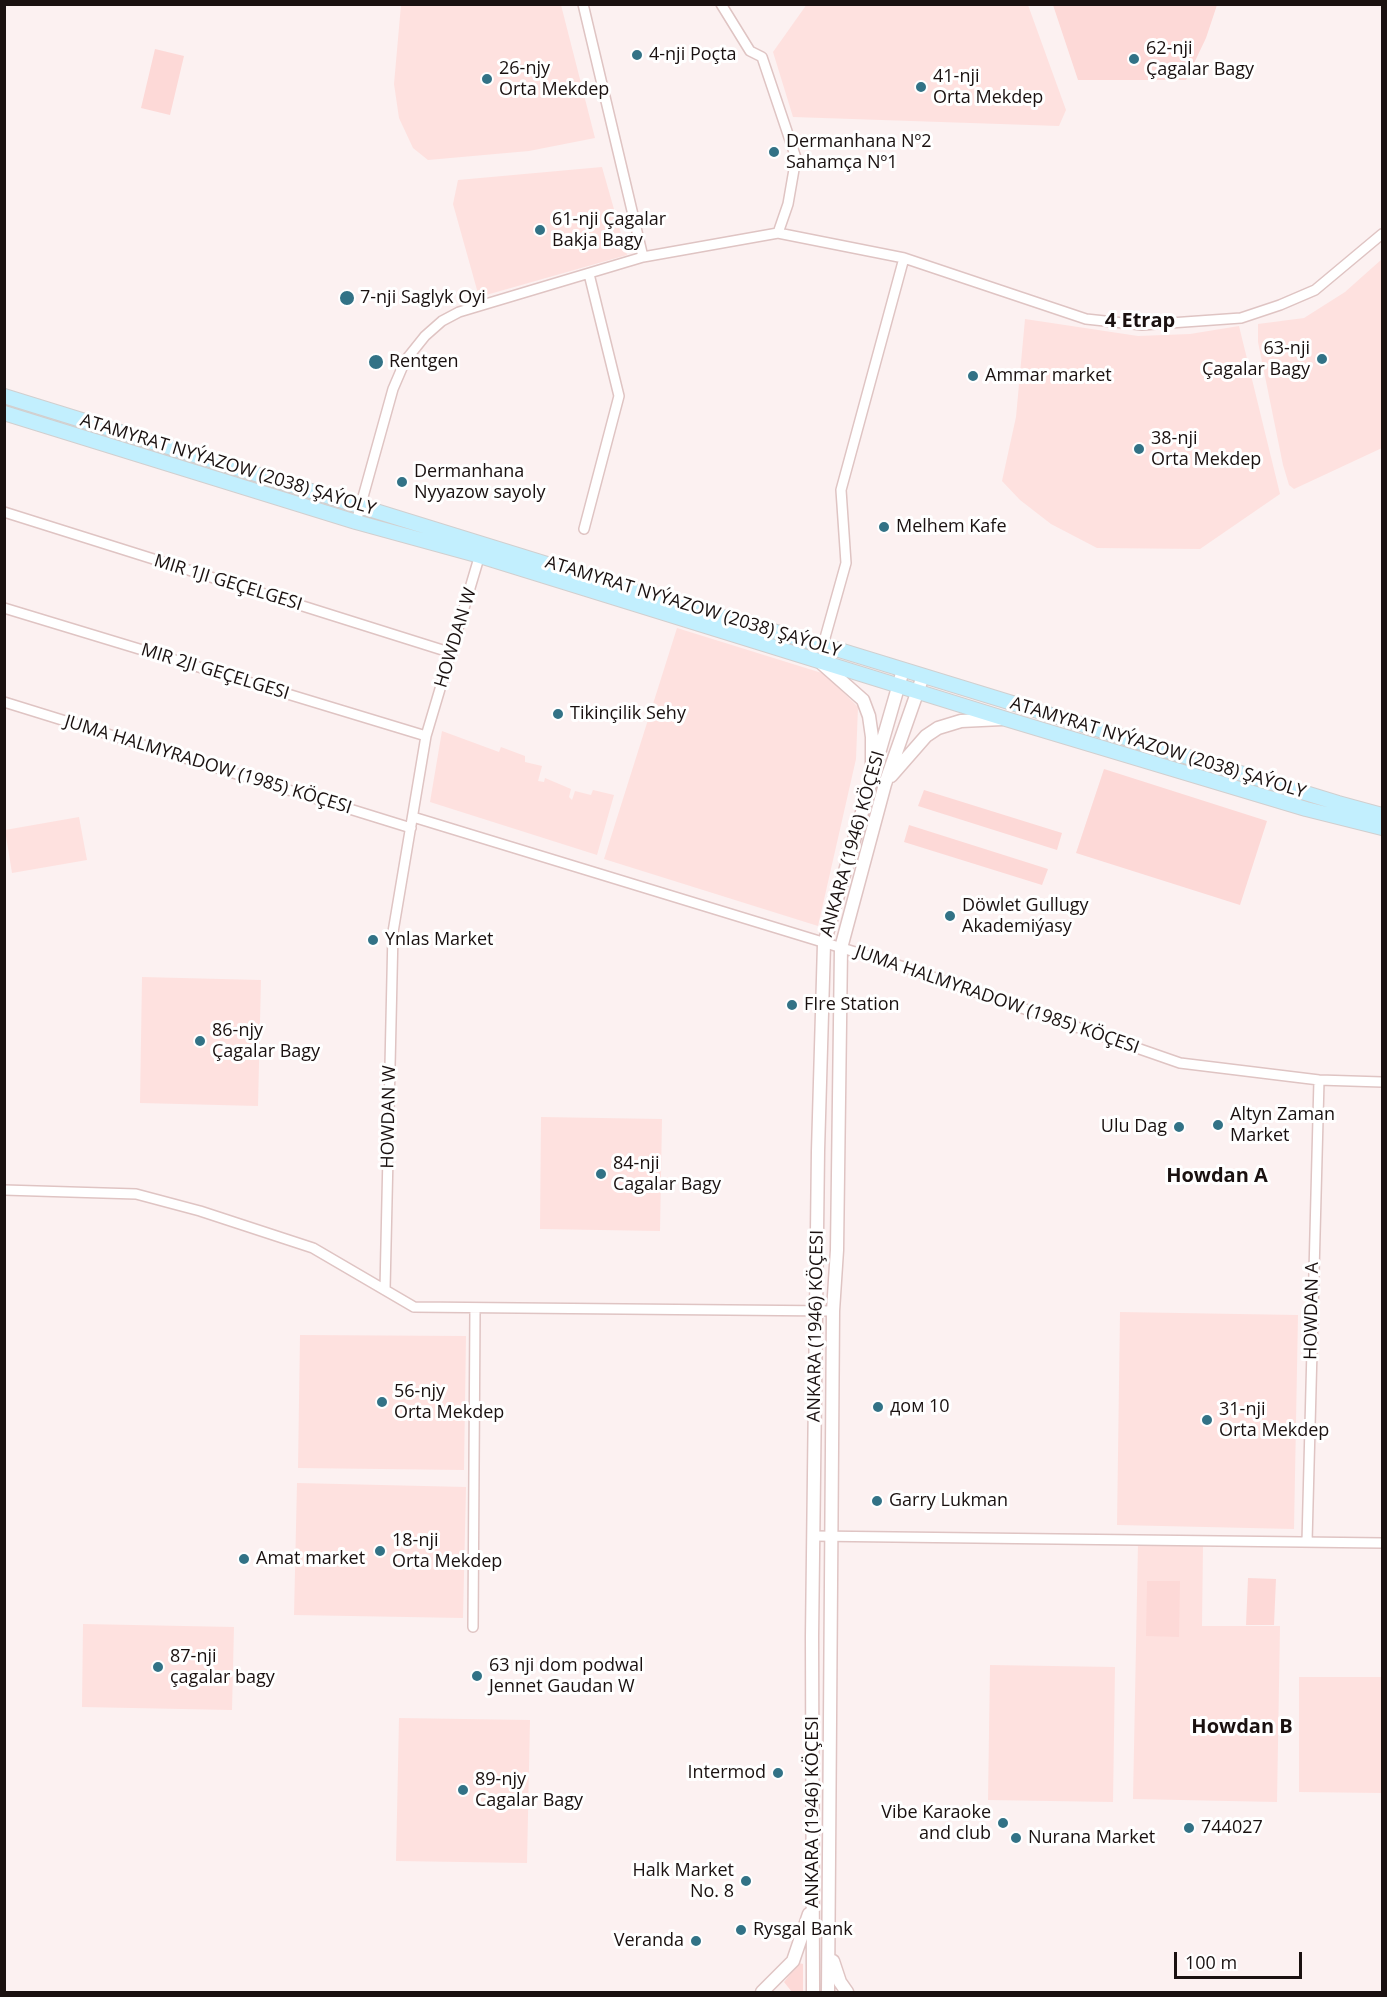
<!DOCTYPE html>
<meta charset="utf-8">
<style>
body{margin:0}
#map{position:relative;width:1387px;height:1997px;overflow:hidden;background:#fcf1f1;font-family:"Open Sans",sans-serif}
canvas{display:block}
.frame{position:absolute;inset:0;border:6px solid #1a1110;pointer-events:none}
.scale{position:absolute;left:1174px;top:1952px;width:128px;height:27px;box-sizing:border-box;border:3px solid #1a1110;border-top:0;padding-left:8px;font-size:18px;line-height:21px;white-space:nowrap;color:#1a1110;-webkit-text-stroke:4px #fff;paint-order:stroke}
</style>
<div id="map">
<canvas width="1387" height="1997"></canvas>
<div class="frame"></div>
<div class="scale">100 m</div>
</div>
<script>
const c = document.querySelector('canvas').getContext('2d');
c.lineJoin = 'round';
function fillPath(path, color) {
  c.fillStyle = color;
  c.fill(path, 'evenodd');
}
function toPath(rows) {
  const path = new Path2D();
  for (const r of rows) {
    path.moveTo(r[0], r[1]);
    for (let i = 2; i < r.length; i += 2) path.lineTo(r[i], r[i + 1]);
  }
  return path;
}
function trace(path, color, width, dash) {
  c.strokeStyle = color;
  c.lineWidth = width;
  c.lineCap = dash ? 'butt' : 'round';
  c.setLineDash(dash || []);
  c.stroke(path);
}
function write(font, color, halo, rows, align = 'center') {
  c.font = font + ' "Open Sans",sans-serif';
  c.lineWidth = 6;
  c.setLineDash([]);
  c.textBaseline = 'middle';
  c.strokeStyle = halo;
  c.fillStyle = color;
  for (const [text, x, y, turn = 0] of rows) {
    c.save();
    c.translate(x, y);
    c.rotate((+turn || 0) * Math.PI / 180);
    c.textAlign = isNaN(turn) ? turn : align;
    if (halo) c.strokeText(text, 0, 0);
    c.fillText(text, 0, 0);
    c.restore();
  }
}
fillPath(toPath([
 [807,4,1028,5,1066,110,1059,126,793,117,773,52],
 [401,5,561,5,595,138,529,151,428,160,413,148,399,118,394,84],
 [602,167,627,255,479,297,453,204,458,180],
 [1382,259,1382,448,1294,489,1289,485,1283,465,1258,342,1258,324,1304,318,1345,292],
 [1025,319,1138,336,1190,334,1239,326,1280,494,1200,549,1097,548,1051,524,1020,500,1002,481,1016,417],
 [677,628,825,674,858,707,856,759,818,926,604,859],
 [442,731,499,752,501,747,525,756,525,762,542,766,538,781,544,782,545,778,571,789,569,797,572,800,575,791,591,795,593,790,614,795,597,855,430,802],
 [79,817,87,860,12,873,5,830],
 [142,977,261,980,258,1106,140,1103],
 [541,1117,662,1119,660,1231,540,1229],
 [1120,1312,1298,1315,1294,1529,1117,1525],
 [300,1335,466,1336,464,1470,298,1468],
 [297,1483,466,1487,463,1618,294,1615],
 [1138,1543,1203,1545,1202,1626,1280,1626,1277,1802,1133,1799],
 [83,1624,234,1627,232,1710,82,1707],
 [990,1665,1115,1667,1113,1802,988,1800],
 [1299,1677,1382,1677,1382,1793,1299,1792],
 [399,1718,530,1720,527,1863,396,1861]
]), '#fee1df');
fillPath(toPath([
 [1053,5,1053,4,1217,5,1206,38,1186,80,1078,80],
 [155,49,184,56,170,115,141,108],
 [1104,769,1267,821,1240,905,1076,853],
 [924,790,1062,833,1057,850,918,806],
 [909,825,1048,869,1042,885,904,842],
 [1248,1578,1276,1579,1274,1625,1246,1625],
 [1147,1581,1180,1581,1179,1637,1146,1636],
 [799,1963,803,1964,803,1992,792,1992,784,1982]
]), '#fdd9d7');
const street = toPath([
 [583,4,643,257],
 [721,4,750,51,762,57,796,158,788,204,778,233],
 [4,512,452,653],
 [356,522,393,389,405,361,425,336,442,321,459,312,643,257,778,233,904,258,1086,319,1142,325,1241,318,1280,305,1315,290,1382,234],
 [584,529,619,396,589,274],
 [4,608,426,736],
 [823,645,846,563,841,490,904,258],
 [4,702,411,828],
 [413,817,901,966,1180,1063,1319,1080,1382,1082],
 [4,1190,136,1194,200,1211,313,1248,414,1307,833,1311],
 [385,1289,393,932,426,736,481,551],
 [813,1536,1382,1543],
 [1307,1542,1319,1080],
 [473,1627,475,1309]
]);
const secondary = toPath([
 [820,662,863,700,869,716,872,737,872,765],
 [891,776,926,736,938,728,961,721,1002,719],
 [833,1961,840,1982,847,1992],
 [762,1992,793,1961,809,1914],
 [813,1992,812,1636,818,1151,824,944,903,670],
 [828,1992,833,1311,837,1250,841,948,885,784,923,676]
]);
const primary = toPath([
 [4,396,676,604,823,645,1338,803,1382,815],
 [4,413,356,522,480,556,1006,719,1306,809,1382,828]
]);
trace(street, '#dfc4c3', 12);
trace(secondary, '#dfc4c3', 15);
trace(primary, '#d1cfcf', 16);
trace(street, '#fff', 9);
trace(secondary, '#fff', 12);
trace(primary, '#c2effe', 14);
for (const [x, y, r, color] of [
 [637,55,6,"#327286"],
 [1134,59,6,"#327286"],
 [487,79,6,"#327286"],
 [921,87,6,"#327286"],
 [774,152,6,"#327286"],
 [540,230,6,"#327286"],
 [347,298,8,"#327286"],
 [1322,359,6,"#327286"],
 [376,362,8,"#327286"],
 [973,376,6,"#327286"],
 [1139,449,6,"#327286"],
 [402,482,6,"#327286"],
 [884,527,6,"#327286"],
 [558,714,6,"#327286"],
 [950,916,6,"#327286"],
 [373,940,6,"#327286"],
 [792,1005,6,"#327286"],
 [200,1041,6,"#327286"],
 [1218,1125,6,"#327286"],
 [1179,1127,6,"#327286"],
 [601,1174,6,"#327286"],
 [382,1402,6,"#327286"],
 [878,1407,6,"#327286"],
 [1207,1420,6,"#327286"],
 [877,1501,6,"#327286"],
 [380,1551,6,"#327286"],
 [244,1559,6,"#327286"],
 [158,1667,6,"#327286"],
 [477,1676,6,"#327286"],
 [778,1773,6,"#327286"],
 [463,1790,6,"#327286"],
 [1003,1823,6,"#327286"],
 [1189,1828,6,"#327286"],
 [1016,1838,6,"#327286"],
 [746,1881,6,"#327286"],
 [741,1930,6,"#327286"],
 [696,1941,6,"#327286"]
]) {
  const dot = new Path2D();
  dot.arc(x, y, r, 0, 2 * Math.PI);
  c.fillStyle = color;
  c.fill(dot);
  trace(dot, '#fff', 2);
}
write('18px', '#1a1110', '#fff', [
 ["62-nji",1146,49],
 ["Çagalar Bagy",1146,70],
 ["4-nji Poçta",649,55],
 ["26-njy",499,69],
 ["Orta Mekdep",499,90],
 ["41-nji",933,77],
 ["Orta Mekdep",933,98],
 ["Dermanhana Nº2",786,142],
 ["Sahamça Nº1",786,163],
 ["61-nji Çagalar",552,220],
 ["Bakja Bagy",552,241],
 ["7-nji Saglyk Oyi",360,298],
 ["63-nji",1310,349,"right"],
 ["Çagalar Bagy",1310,370,"right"],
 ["Rentgen",389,362],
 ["Ammar market",985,376],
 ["38-nji",1151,439],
 ["Orta Mekdep",1151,460],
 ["Dermanhana",414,472],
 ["Nyyazow sayoly",414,493],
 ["Melhem Kafe",896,527],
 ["Tikinçilik Sehy",570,714],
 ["Döwlet Gullugy",962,906],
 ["Akademiýasy",962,927],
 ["Ynlas Market",385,940],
 ["FIre Station",804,1005],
 ["86-njy",212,1031],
 ["Çagalar Bagy",212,1052],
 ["Altyn Zaman",1230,1115],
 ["Market",1230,1136],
 ["Ulu Dag",1167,1127,"right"],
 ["84-nji",613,1164],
 ["Cagalar Bagy",613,1185],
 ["56-njy",394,1392],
 ["Orta Mekdep",394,1413],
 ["дом 10",890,1407],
 ["31-nji",1219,1410],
 ["Orta Mekdep",1219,1431],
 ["Garry Lukman",889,1501],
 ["18-nji",392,1541],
 ["Orta Mekdep",392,1562],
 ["Amat market",256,1559],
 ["87-nji",170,1657],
 ["çagalar bagy",170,1678],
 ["63 nji dom podwal",489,1666],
 ["Jennet Gaudan W",489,1687],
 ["Intermod",766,1773,"right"],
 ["89-njy",475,1780],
 ["Cagalar Bagy",475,1801],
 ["Vibe Karaoke",991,1813,"right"],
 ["and club",991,1834,"right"],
 ["744027",1201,1828],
 ["Nurana Market",1028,1838],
 ["Halk Market",734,1871,"right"],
 ["No. 8",734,1892,"right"],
 ["Rysgal Bank",753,1930],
 ["Veranda",684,1941,"right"]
], 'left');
write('18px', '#1a1110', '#fff', [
 ["ATAMYRAT NYÝAZOW (2038) ŞAÝOLY",228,465,17],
 ["MIR 1JI GEÇELGESI",228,583,17],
 ["ATAMYRAT NYÝAZOW (2038) ŞAÝOLY",693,607,17],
 ["HOWDAN W",456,638,-73],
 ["MIR 2JI GEÇELGESI",215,672,17],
 ["ATAMYRAT NYÝAZOW (2038) ŞAÝOLY",1158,748,17],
 ["JUMA HALMYRADOW (1985) KÖÇESI",208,765,17],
 ["ANKARA (1946) KÖÇESI",853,844,-74],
 ["JUMA HALMYRADOW (1985) KÖÇESI",997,1000,19],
 ["HOWDAN W",389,1117,-89],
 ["HOWDAN A",1312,1311,-89],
 ["ANKARA (1946) KÖÇESI",816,1326,-89],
 ["ANKARA (1946) KÖÇESI",813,1812,-90]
]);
write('bold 20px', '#1a1110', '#fff', [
 ["4 Etrap",1140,321],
 ["Howdan A",1217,1176],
 ["Howdan B",1242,1727]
]);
</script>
